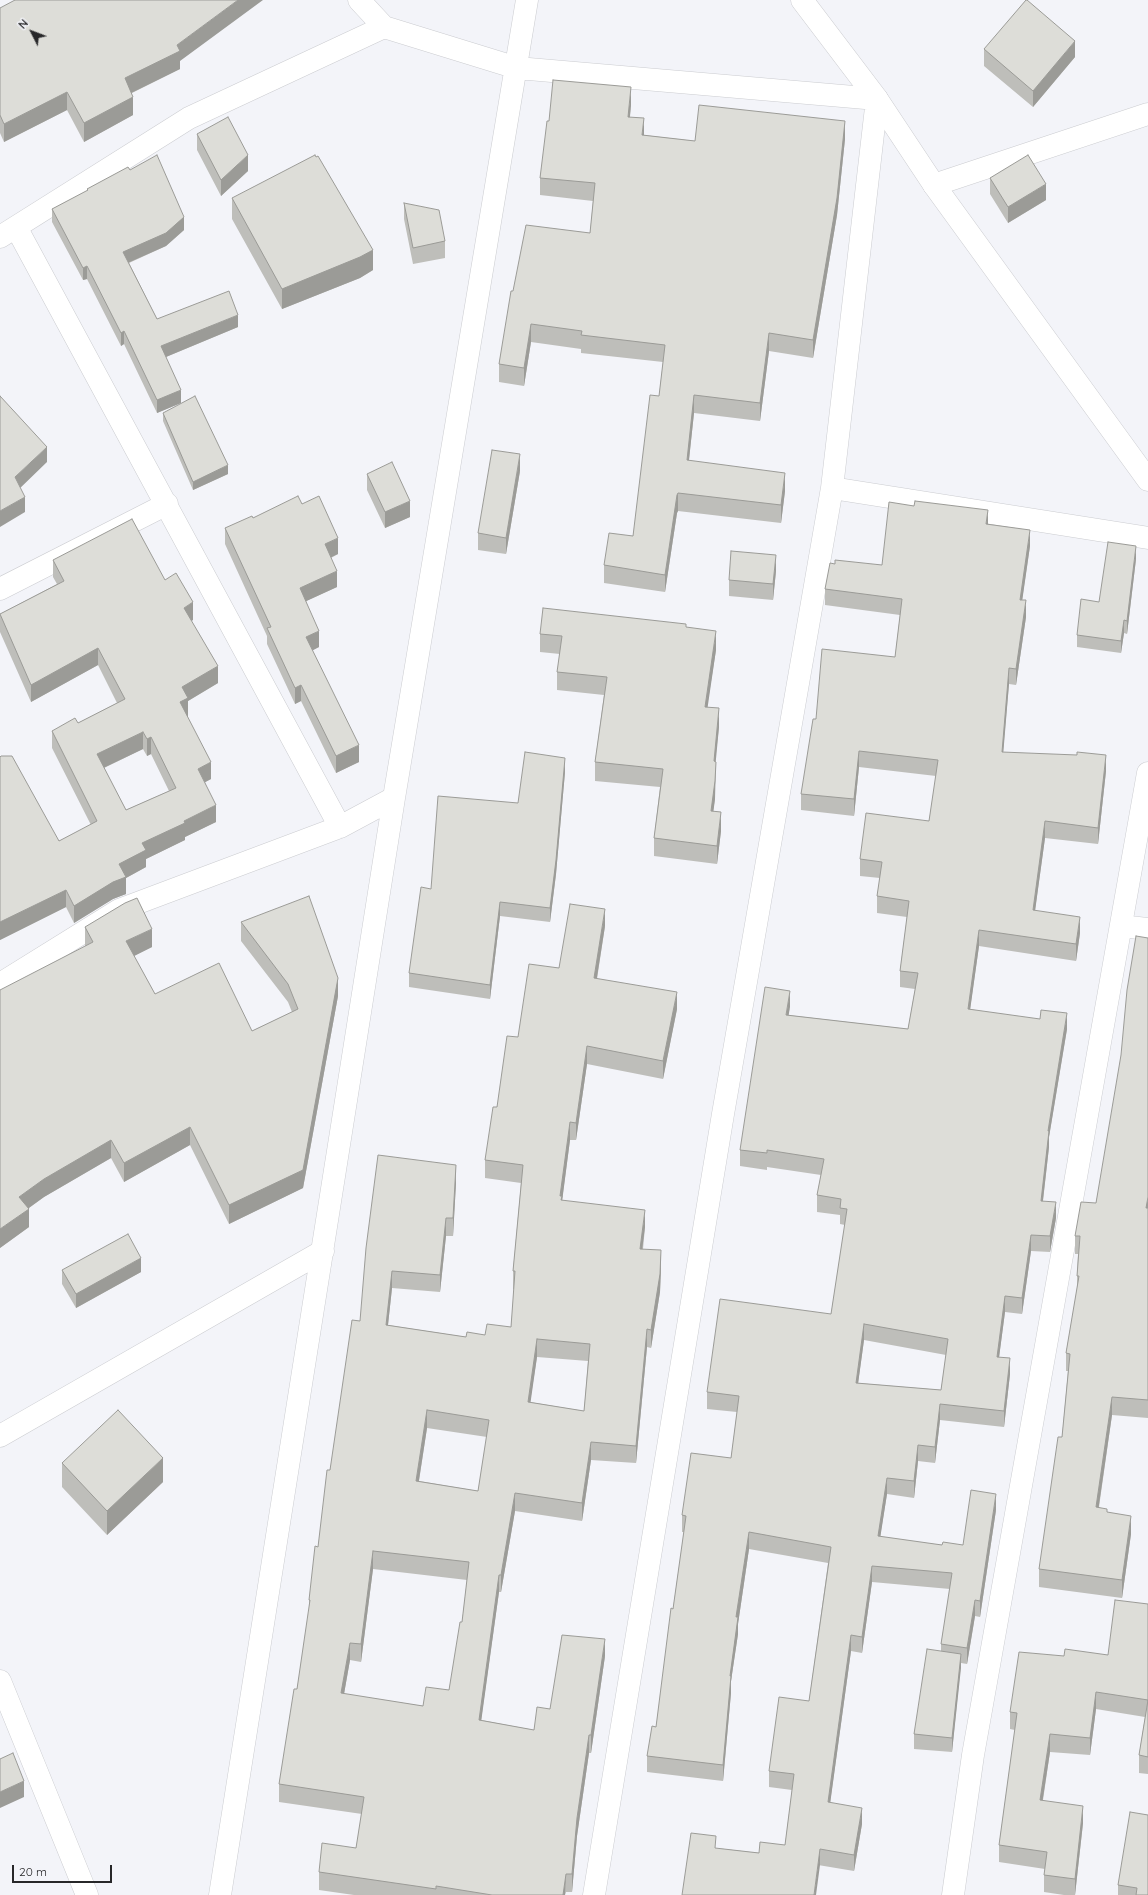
<!DOCTYPE html>
<style>
body{margin:0}
#map{position:relative;width:1148px;height:1895px;overflow:hidden;background:#f3f4f9;font-family:Quicksand,sans-serif}
canvas{display:block}
.north{position:absolute;left:12px;top:12px;width:40px;height:40px;-webkit-text-stroke:3px #f3f4f9;paint-order:stroke;rotate:312deg;font-size:11px;font-weight:700;line-height:16px;text-align:center;color:#272729}
.north::after{content:'';display:block;margin:auto;width:14px;height:18px;background:#272729;clip-path:polygon(50% 0,100% 100%,50% 72%,0 100%)}
.scale{position:absolute;left:12px;top:1865px;width:100px;height:18px;box-sizing:border-box;border:2px solid #272729;border-top:0;padding-left:5px;font-size:12px;line-height:14px;white-space:nowrap;color:#272729;-webkit-text-stroke:3px #f3f4f9;paint-order:stroke}
</style>
<div id="map">
<canvas width="1148" height="1895"></canvas>
<div class="north">N</div>
<div class="scale">20 m</div>
</div>
<script>
const c = document.querySelector('canvas').getContext('2d');
c.lineJoin = 'round';
function toPath(rows) {
  const path = new Path2D();
  for (const r of rows) {
    path.moveTo(r[0], r[1]);
    for (let i = 2; i < r.length; i += 2) path.lineTo(r[i], r[i + 1]);
  }
  return path;
}
function trace(path, color, width, dash) {
  c.strokeStyle = color;
  c.lineWidth = width;
  c.lineCap = dash ? 'butt' : 'round';
  c.setLineDash(dash || []);
  c.stroke(path);
}
function fillPath(path, color) {
  c.fillStyle = color;
  c.fill(path, 'evenodd');
}
const minor = toPath([
 [359,0,384,27,517,68,877,99,832,488,723,1114,594,1895],
 [934,185,1148,114],
 [16,227,340,827],
 [0,237,189,118,384,27],
 [832,488,1148,538],
 [0,589,167,504],
 [1121,926,1148,929],
 [0,984,119,910,340,827,394,798],
 [0,1436,323,1251],
 [0,1681,87,1895],
 [220,1895,394,798,527,0],
 [953,1895,973,1755,1148,773]
]);
const major = toPath([
 [802,0,877,99,934,185,1148,480]
]);
trace(minor, '#cbccd0', 23);
trace(major, '#cbccd0', 23);
trace(minor, '#fff', 22);
trace(major, '#fff', 22);
fillPath(toPath([
 [0,8,180,61,180,69,132,93,133,115,84,142,67,110,4,142,0,133],
 [984,49,1075,57,1033,107,984,66],
 [631,105,630,117,644,135,695,141,845,139,837,215,813,358,769,351,760,421,694,413,689,460,785,491,781,523,678,511,677,513,665,592,604,583,604,565,633,536,659,396,663,362,581,353,581,349,531,342,524,386,499,382,499,364,513,291,590,233,593,201,540,195,540,178,549,121],
 [197,134,248,171,221,196,197,150],
 [130,170,184,230,166,246,129,263,157,319,238,327,166,357,181,403,157,413,124,344,121,346,87,279,83,280,52,222,52,209,87,191,87,189],
 [990,178,1046,200,1008,223,990,194],
 [232,198,373,270,360,278,282,309,232,219],
 [404,203,445,241,445,258,413,264,404,219],
 [163,413,228,474,193,490,163,421],
 [520,471,506,554,478,550,478,533],
 [367,474,410,517,385,528,367,490],
 [302,504,338,554,331,558,337,587,306,601,319,647,312,650,359,762,336,773,301,701,295,704,267,644,267,636,225,544,225,528,253,518],
 [988,524,1030,546,1022,600,1026,617,1016,685,1009,684,1003,752,1106,771,1098,844,1045,838,1035,910,1080,933,1076,961,979,946,970,1009,1067,1029,1049,1137,1049,1147,1043,1201,1056,1218,1050,1252,1031,1251,1022,1314,1005,1312,999,1357,1010,1374,1004,1427,940,1420,935,1463,918,1461,914,1498,887,1494,880,1537,942,1545,963,1545,996,1510,980,1617,975,1616,967,1664,961,1663,952,1752,914,1749,914,1734,941,1651,941,1644,950,1589,872,1582,862,1653,851,1651,830,1803,862,1824,854,1871,716,1848,759,1853,785,1845,792,1790,769,1787,769,1771,809,1701,828,1563,749,1549,738,1624,738,1634,731,1681,731,1693,723,1781,647,1772,647,1756,656,1727,684,1532,682,1532,682,1515,731,1458,737,1412,707,1409,707,1392,831,1314,845,1225,840,1224,840,1215,817,1212,817,1195,821,1175,767,1167,767,1170,740,1166,740,1150,790,1007,788,1015,908,1029,915,989,900,987,900,971,907,917,877,913,877,896,880,878,860,876,860,859,929,821,936,776,859,767,854,816,801,810,801,794,816,719,895,657,900,615,825,605,825,589,835,564,882,565],
 [864,1340,946,1355,941,1390,858,1383],
 [1136,559,1127,634,1124,633,1121,653,1077,647,1077,635,1099,602],
 [53,560,165,580,193,620,191,621,218,683,188,701,187,716,211,779,205,782,216,822,185,837,185,840,146,859,146,867,126,878,126,894,113,899,74,923,66,907,0,940,0,757,59,841,91,825,52,748,52,731,78,723,117,703,98,665,31,702,0,632,0,614,57,584,53,577],
 [143,749,147,756,151,754,169,791,126,810,104,768],
 [776,571,773,600,729,596,729,580],
 [686,627,716,650,707,707,719,727,715,762,715,799,713,811,721,831,717,864,654,856,654,838,660,787,595,781,595,762,604,695,557,690,557,672,560,654,540,652,540,634],
 [565,772,556,874,550,922,500,916,490,999,409,987,409,973,431,889,518,803],
 [241,922,338,996,303,1188,229,1224,190,1145,124,1182,111,1158,44,1197,29,1208,29,1227,0,1248,85,946,85,927,152,947,134,956,155,994,252,1031,292,1012,288,1002,241,941],
 [605,926,597,979,677,1009,663,1079,587,1064,576,1140,570,1140,562,1200,645,1227,643,1249,661,1268,660,1292,651,1348,647,1347,636,1463,591,1460,582,1521,515,1511,501,1592,499,1592,481,1720,534,1730,550,1709,605,1656,591,1753,589,1753,577,1836,572,1892,566,1892,565,1895,354,1895,319,1890,319,1872,356,1848,362,1814,279,1802,279,1784,297,1689,309,1613,309,1600,318,1547,330,1470,360,1321,456,1165,456,1183,453,1236,446,1236,440,1292,392,1288,388,1325,466,1337,485,1335,511,1327,514,1289,513,1289,513,1271,521,1183,485,1178,485,1160,497,1107,518,1037,559,968],
 [537,1357,588,1361,584,1411,530,1402],
 [427,1428,487,1437,478,1491,419,1481],
 [373,1569,467,1580,462,1622,449,1690,423,1706,344,1694,350,1660,361,1662],
 [1148,938,1148,1418,1112,1415,1099,1507,1107,1512,1131,1534,1122,1598,1039,1587,1039,1569,1062,1437,1068,1371,1066,1371,1066,1353,1077,1289,1077,1276,1078,1254,1075,1254,1075,1236,1096,1203],
 [62,1270,141,1272,76,1308,62,1284],
 [62,1463,163,1482,107,1535,62,1487],
 [1148,1604,1148,1774,1139,1773,1139,1755,1145,1717,1096,1709,1090,1755,1050,1752,1043,1800,1083,1823,1075,1895,1064,1895,1044,1892,1044,1875,1045,1869,999,1862,999,1845,1015,1730,1010,1729,1010,1712,1064,1656,1108,1655],
 [1148,1815,1148,1895,1118,1895,1118,1885]
]), '#bebeba');
fillPath(toPath([
 [238,0,263,0,180,61,180,69,125,96,125,78,177,45],
 [1075,41,1075,57,1033,107,1033,91],
 [631,87,631,105,628,134,628,117],
 [67,92,67,110,4,142,4,124],
 [133,97,133,115,84,142,84,123],
 [644,118,644,136,642,135],
 [845,121,845,139,837,215,813,358,813,340],
 [248,155,248,171,221,196,221,180],
 [1046,184,1046,200,1008,223,1008,207],
 [184,217,184,230,166,246,123,265,123,252],
 [373,250,373,270,360,278,282,309,282,289],
 [87,266,87,279,83,280,83,268],
 [238,315,238,327,161,359,161,346],
 [531,324,531,342,524,386,524,368],
 [124,331,124,344,121,346,121,333],
 [769,333,769,351,760,421,760,403],
 [181,390,181,403,157,413,157,400],
 [694,395,694,413,687,478,687,460],
 [47,447,47,462,15,493,15,477],
 [520,454,520,471,506,554,506,538],
 [228,465,228,474,193,490,193,482],
 [785,473,785,491,781,523,781,505],
 [678,493,678,511,677,513,665,592,665,575,677,495],
 [25,497,25,512,0,527,0,511],
 [410,501,410,517,385,528,385,512],
 [988,510,988,526,986,524],
 [1030,530,1030,546,1020,616,1020,600],
 [338,538,338,554,325,560,325,544],
 [1136,546,1136,559,1127,634,1127,621],
 [776,555,776,571,773,600,773,584],
 [337,571,337,587,300,604,300,588],
 [1026,600,1026,617,1016,685,1016,669],
 [193,602,193,620,184,625,184,608],
 [1124,620,1124,633,1121,653,1121,641],
 [319,631,319,647,306,654,306,637],
 [716,631,716,650,705,725,705,707],
 [98,648,98,665,31,702,31,685],
 [218,666,218,683,188,701,188,716,180,719,180,702,182,687],
 [1009,668,1009,684,1002,768,1002,752],
 [301,685,301,701,295,704,295,688],
 [719,708,719,727,714,780,714,761],
 [143,732,143,749,97,771,97,754],
 [151,737,151,754,147,756,147,739],
 [359,745,359,762,336,773,336,756],
 [859,751,859,767,854,816,854,799],
 [1106,755,1106,771,1098,844,1098,828],
 [565,758,565,772,556,874,550,922,550,908],
 [211,762,211,779,198,786,198,769],
 [716,762,715,799,711,830,711,811],
 [216,805,216,822,185,837,185,840,146,859,146,867,126,878,126,894,113,899,74,923,74,906,142,843,184,821],
 [721,812,721,831,717,864,717,846],
 [1045,821,1045,838,1033,926,1033,910],
 [66,890,66,907,0,940,0,922],
 [500,902,500,916,490,999,490,985],
 [605,909,605,926,594,996,594,978],
 [1080,917,1080,933,1076,961,1076,944],
 [152,929,152,947,126,960,126,941],
 [979,930,979,946,968,1025,968,1009],
 [338,978,338,996,303,1188,229,1224,229,1205],
 [790,991,790,1007,786,1031,786,1015],
 [677,992,677,1009,663,1079,663,1061],
 [1067,1013,1067,1029,1049,1137,1049,1147,1041,1217,1041,1201,1048,1131],
 [587,1046,587,1064,576,1140,576,1123],
 [570,1122,570,1140,562,1202,560,1196],
 [190,1127,190,1145,124,1182,124,1163],
 [111,1140,111,1158,44,1197,19,1215,19,1197,44,1179],
 [456,1165,456,1183,453,1236,453,1218],
 [1148,1197,1148,1215,1146,1208],
 [1056,1202,1056,1218,1050,1252,1050,1236],
 [29,1209,29,1227,0,1248,0,1229],
 [645,1210,645,1227,640,1266,640,1249],
 [446,1218,446,1236,440,1292,440,1275],
 [1031,1235,1031,1251,1022,1314,1022,1298],
 [661,1250,661,1268,660,1292,651,1348,651,1330],
 [141,1258,141,1272,76,1308,76,1294],
 [392,1271,392,1288,386,1343,386,1325],
 [1005,1296,1005,1312,997,1373,997,1357],
 [864,1324,864,1340,856,1399,856,1383],
 [647,1329,647,1347,636,1463,636,1446],
 [537,1339,537,1357,528,1420,528,1402],
 [1010,1358,1010,1374,1004,1427,1004,1411],
 [1112,1397,1112,1415,1096,1525,1096,1507],
 [940,1404,940,1420,935,1463,935,1447],
 [427,1410,427,1428,416,1499,416,1481],
 [591,1442,591,1460,582,1521,582,1503],
 [918,1445,918,1461,914,1498,914,1481],
 [163,1458,163,1482,107,1535,107,1511],
 [887,1478,887,1494,878,1552,878,1536],
 [515,1493,515,1511,501,1592,501,1575],
 [996,1494,996,1510,980,1617,980,1601],
 [1131,1516,1131,1534,1122,1598,1122,1580],
 [749,1532,749,1549,738,1624,738,1634,731,1681,731,1693,723,1781,723,1765,730,1676,736,1617],
 [373,1551,373,1569,361,1662,361,1644],
 [872,1566,872,1582,862,1653,862,1637],
 [499,1575,499,1592,479,1737,479,1720],
 [975,1600,975,1616,967,1664,967,1648],
 [851,1635,851,1651,828,1819,828,1802],
 [605,1639,605,1656,591,1753,591,1735],
 [350,1643,350,1660,341,1711,341,1693],
 [961,1654,961,1668,952,1752,952,1738],
 [1096,1692,1096,1709,1090,1755,1090,1738],
 [1050,1734,1050,1752,1040,1817,1040,1800],
 [589,1735,589,1753,577,1836,572,1892,572,1874,577,1818],
 [24,1781,24,1797,0,1808,0,1792],
 [1083,1806,1083,1823,1075,1895,1075,1879],
 [862,1808,862,1824,854,1871,854,1855],
 [820,1849,820,1865,816,1895,814,1895],
 [566,1874,565,1895,563,1895]
]), '#9b9b97');
const building = toPath([
 [15,0,238,0,177,45,180,51,125,78,133,97,84,123,67,92,4,124,0,115,0,8,15,0],
 [1026,0,1027,0,1075,41,1033,91,984,49,1026,0],
 [553,80,631,87,628,117,644,118,642,135,695,141,699,105,845,121,837,198,813,340,769,333,760,403,694,395,687,460,785,473,781,505,678,493,677,495,665,575,604,565,609,533,633,536,650,395,659,396,665,345,581,335,582,331,531,324,524,368,499,364,511,291,513,291,526,225,590,233,595,183,540,178,547,121,549,121,553,80],
 [228,117,248,155,221,180,197,134,228,117],
 [157,155,184,217,166,233,123,252,157,319,229,291,238,315,161,346,181,390,157,400,124,331,121,333,87,266,83,268,52,209,88,190,87,189,128,167,130,170,157,155],
 [315,155,316,157,318,156,373,250,360,257,282,289,232,198,315,155],
 [1028,155,1046,184,1008,207,990,178,1028,155],
 [404,203,439,210,445,241,413,248,404,203],
 [0,396,47,447,15,477,25,497,0,511,0,396],
 [195,396,228,465,193,482,163,413,195,396],
 [492,450,520,454,506,538,478,533,492,450],
 [392,462,410,501,385,512,367,474,392,462],
 [298,496,302,504,319,496,338,538,325,544,337,571,300,588,319,631,306,637,359,745,336,756,301,685,295,688,267,628,271,627,225,528,252,516,253,518,298,496],
 [915,501,988,510,986,524,1030,530,1020,600,1026,600,1016,669,1009,668,1002,752,1077,755,1077,752,1106,755,1098,828,1045,821,1033,910,1080,917,1076,944,979,930,968,1009,1040,1019,1041,1010,1067,1013,1048,1131,1049,1131,1041,1201,1056,1202,1050,1236,1031,1235,1022,1298,1005,1296,997,1357,1010,1358,1004,1411,940,1404,935,1447,918,1445,914,1481,887,1478,878,1536,942,1545,943,1542,963,1545,971,1490,996,1494,980,1601,975,1600,967,1648,941,1644,952,1573,872,1566,862,1637,851,1635,828,1802,862,1808,854,1855,820,1849,814,1895,682,1895,691,1833,716,1836,715,1848,759,1853,760,1842,785,1845,794,1774,769,1771,779,1697,809,1701,831,1547,749,1532,736,1617,738,1617,730,1676,731,1676,723,1765,647,1756,652,1726,656,1727,671,1608,673,1609,686,1516,682,1515,691,1453,731,1458,739,1396,707,1392,720,1299,831,1314,847,1209,840,1208,841,1199,817,1195,824,1159,767,1150,767,1153,740,1150,765,987,790,991,786,1015,908,1029,918,973,900,971,909,901,877,896,882,862,860,859,866,813,929,821,938,760,859,751,854,799,801,794,813,719,816,719,822,649,895,657,902,599,825,589,830,563,835,564,835,560,882,565,889,502,914,506,915,501],
 [864,1324,948,1339,941,1390,856,1383,864,1324],
 [132,519,165,580,176,573,193,602,184,608,218,666,182,687,188,698,180,702,211,762,198,769,216,805,184,821,185,823,142,843,146,850,119,864,126,877,113,882,74,906,66,890,0,922,0,757,1,756,12,756,59,841,97,821,52,731,75,718,78,723,125,699,98,648,31,685,0,614,64,581,53,560,132,519],
 [143,732,147,739,151,737,176,788,126,810,97,754,143,732],
 [1108,542,1136,546,1127,621,1124,620,1121,641,1077,635,1081,599,1099,602,1108,542],
 [731,551,776,555,773,584,729,580,731,551],
 [543,608,686,624,686,627,716,631,705,707,719,708,714,761,716,762,715,781,711,811,721,812,717,846,654,838,663,769,595,762,607,677,557,672,562,636,540,634,543,608],
 [525,752,565,758,556,860,550,908,500,902,490,985,409,973,421,887,431,889,438,796,518,803,525,752],
 [309,896,338,978,303,1170,229,1205,190,1127,124,1163,111,1140,44,1179,19,1197,29,1209,0,1229,0,990,93,942,85,927,125,903,137,898,152,929,126,941,155,994,219,963,252,1031,298,1009,288,984,241,922,309,896],
 [570,904,605,909,594,978,677,992,663,1061,587,1046,576,1123,570,1122,560,1196,562,1196,561,1200,645,1210,640,1249,661,1250,660,1274,651,1330,647,1329,636,1446,591,1442,582,1503,515,1493,501,1575,499,1575,479,1720,534,1730,537,1707,550,1709,562,1635,605,1639,591,1735,589,1735,577,1818,572,1874,566,1874,563,1895,492,1895,436,1886,436,1889,319,1872,322,1843,356,1848,364,1797,279,1784,294,1689,297,1689,310,1600,309,1600,315,1546,318,1547,327,1470,330,1470,352,1320,360,1321,366,1248,378,1155,456,1165,453,1218,446,1218,440,1275,392,1271,386,1325,466,1337,467,1332,485,1335,487,1324,511,1327,515,1271,513,1271,523,1165,485,1160,493,1107,497,1107,507,1036,518,1037,529,964,559,968,570,904],
 [537,1339,590,1344,584,1411,528,1402,537,1339],
 [427,1410,489,1420,478,1491,416,1481,427,1410],
 [373,1551,469,1562,462,1622,460,1622,449,1690,426,1687,423,1706,341,1693,350,1643,361,1644,373,1551],
 [1136,936,1148,938,1148,1197,1146,1208,1148,1208,1148,1400,1112,1397,1096,1507,1107,1509,1107,1512,1131,1516,1122,1580,1039,1569,1058,1437,1062,1437,1070,1354,1066,1353,1079,1276,1077,1276,1080,1236,1075,1236,1081,1202,1096,1203,1121,1055,1127,990,1136,936],
 [128,1234,141,1258,76,1294,62,1270,128,1234],
 [118,1410,163,1458,107,1511,62,1463,118,1410],
 [1115,1600,1148,1604,1148,1757,1139,1755,1148,1700,1096,1692,1090,1738,1050,1734,1040,1800,1083,1806,1075,1879,1044,1875,1047,1852,999,1845,1017,1713,1010,1712,1019,1652,1064,1656,1065,1649,1108,1655,1115,1600],
 [927,1649,961,1654,952,1738,914,1734,927,1649],
 [13,1753,24,1781,0,1792,0,1759,13,1753],
 [1130,1812,1148,1815,1148,1895,1136,1895,1137,1888,1118,1885,1130,1812]
]);
fillPath(building, '#ddddd8');
trace(building, '#9b9b97', 1);
</script>
